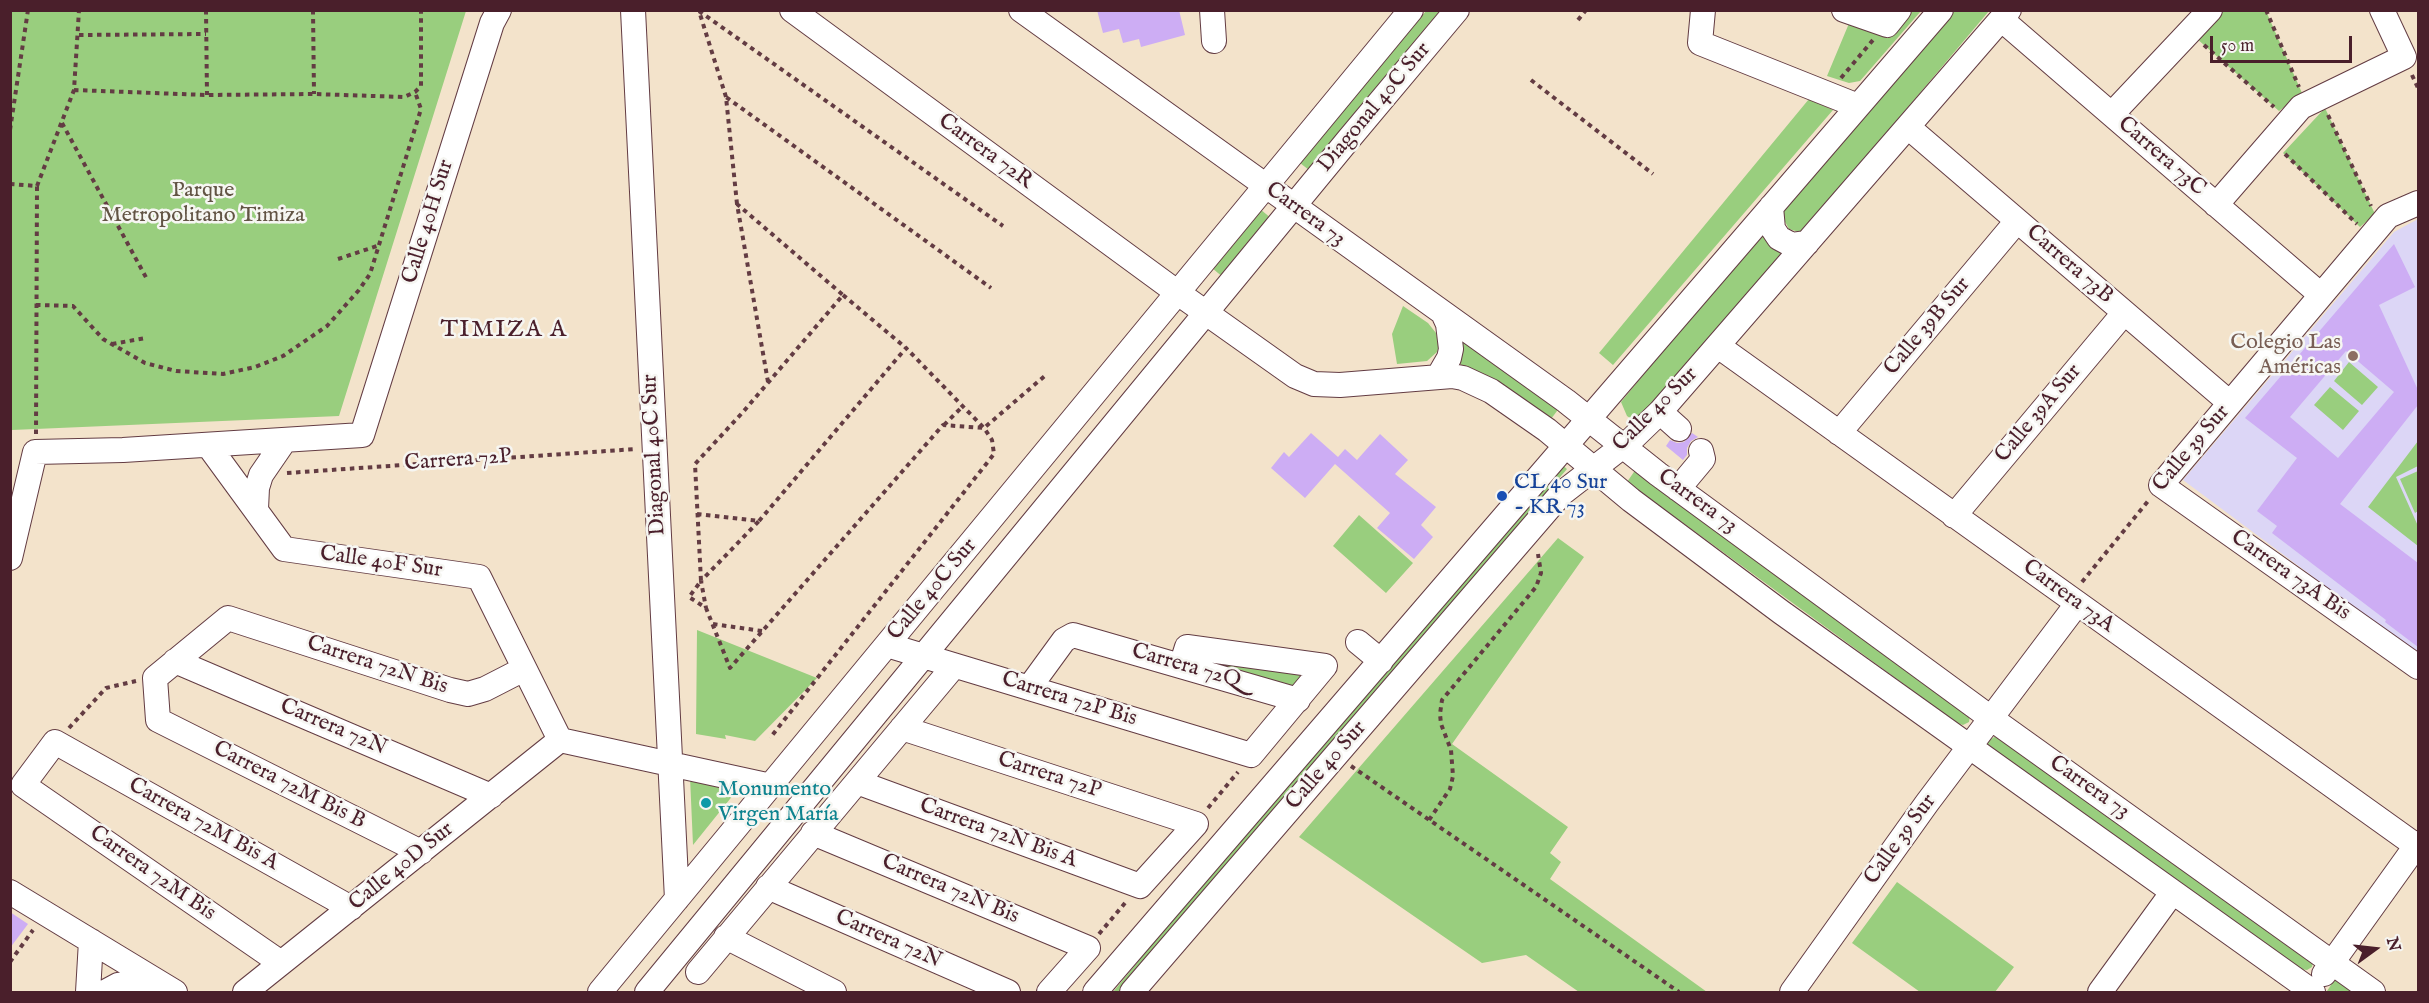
<!DOCTYPE html>
<meta charset="utf-8">
<style>
body{margin:0}
#map{position:relative;width:2429px;height:1003px;overflow:hidden;background:#f3e3cb;font-family:"IM FELL English",serif}
canvas{display:block}
.frame{position:absolute;inset:0;border:12px solid #4a1f2b;pointer-events:none}
.north{position:absolute;left:2345px;top:919px;width:60px;height:60px;-webkit-text-stroke:4px #f6f6f2;paint-order:stroke;rotate:75deg;font-size:16px;font-weight:700;line-height:24px;text-align:center;color:#4a1f2b}
.north::after{content:'';display:block;margin:auto;width:21px;height:27px;background:#4a1f2b;clip-path:polygon(50% 0,100% 100%,50% 72%,0 100%)}
.scale{position:absolute;left:2210px;top:36px;width:142px;height:27px;box-sizing:border-box;border:3px solid #4a1f2b;border-top:0;padding-left:8px;font-size:18px;line-height:21px;white-space:nowrap;color:#4a1f2b;-webkit-text-stroke:4px #f6f6f2;paint-order:stroke}
</style>
<div id="map">
<canvas width="2429" height="1003"></canvas>
<div class="frame"></div>
<div class="north">N</div>
<div class="scale">50 m</div>
</div>
<script>
const c = document.querySelector('canvas').getContext('2d');
c.lineJoin = 'round';
function fillPath(path, color) {
  c.fillStyle = color;
  c.fill(path, 'evenodd');
}
function toPath(rows) {
  const path = new Path2D();
  for (const r of rows) {
    path.moveTo(r[0], r[1]);
    for (let i = 2; i < r.length; i += 2) path.lineTo(r[i], r[i + 1]);
  }
  return path;
}
function trace(path, color, width, dash) {
  c.strokeStyle = color;
  c.lineWidth = width;
  c.lineCap = dash ? 'butt' : 'round';
  c.setLineDash(dash || []);
  c.stroke(path);
}
function write(font, color, halo, rows, align = 'center') {
  c.font = font + ' "IM FELL English",serif';
  c.lineWidth = 5;
  c.setLineDash([]);
  c.textBaseline = 'middle';
  c.strokeStyle = halo;
  c.fillStyle = color;
  for (const [text, x, y, turn = 0] of rows) {
    c.save();
    c.translate(x, y);
    c.rotate((+turn || 0) * Math.PI / 180);
    c.textAlign = isNaN(turn) ? turn : align;
    if (halo) c.strokeText(text, 0, 0);
    c.fillText(text, 0, 0);
    c.restore();
  }
}
fillPath(toPath([
 [2418,219,2418,655,2183,480,2394,232]
]), '#dcd6f6');
fillPath(toPath([
 [11,10,466,11,339,416,12,430,11,433],
 [1426,11,1440,11,1309,170,1300,163],
 [1905,11,1921,11,1860,81,1849,83,1827,76,1850,21],
 [1952,11,1989,11,1807,227,1799,232,1789,229,1783,218,1783,208],
 [2222,11,2266,11,2302,93,2279,111,2196,38],
 [1809,99,1833,110,1613,365,1599,353],
 [2325,108,2375,214,2360,227,2283,153],
 [1260,209,1272,219,1224,278,1212,268],
 [1763,228,1788,253,1641,420,1633,420,1627,416,1621,402],
 [1403,306,1428,323,1436,333,1439,345,1437,352,1427,361,1397,364,1392,334],
 [1459,334,1560,407,1548,423,1454,360],
 [2349,362,2378,387,2362,405,2334,381],
 [2330,387,2359,411,2343,430,2314,405],
 [2418,441,2418,466,2396,477,2418,526,2418,546,2368,507],
 [1560,463,1567,469,1119,992,1113,992,1137,963,1150,937],
 [1636,469,1970,715,1969,722,1963,725,1957,723,1627,482],
 [2418,471,2418,511,2415,513,2400,479],
 [1359,515,1413,563,1386,593,1333,546],
 [1558,538,1584,557,1452,744,1568,827,1550,853,1561,862,1550,879,1707,992,1579,992,1526,955,1482,963,1299,837],
 [697,630,817,678,755,741,725,735,726,739,696,734],
 [1195,655,1304,673,1295,687,1193,661],
 [1996,736,2313,961,2312,967,2307,970,2300,969,1988,747,1988,741],
 [690,777,742,784,693,845],
 [1897,882,2014,967,1995,992,1920,992,1852,943],
 [2337,976,2360,992,2329,992,2327,991]
]), '#99ce7e');
fillPath(toPath([
 [1097,10,1179,10,1185,35,1141,47,1139,39,1123,43,1119,29,1103,33],
 [2394,244,2415,287,2379,305,2418,390,2418,405,2340,504,2418,563,2418,647,2385,622,2386,620,2272,533,2277,526,2257,511,2297,458,2245,418],
 [2346,351,2394,392,2338,458,2290,417],
 [1311,433,1338,457,1345,449,1357,460,1380,434,1408,460,1395,474,1436,507,1421,525,1433,537,1414,559,1377,528,1390,513,1335,464,1305,498,1271,468,1284,452,1289,457],
 [1692,433,1698,437,1691,441,1687,448,1687,455,1683,460,1666,446,1670,440,1677,443,1684,442],
 [10,912,28,924,10,948]
]), '#cdadf4');
const minor = toPath([
 [633,10,677,899],
 [792,10,1178,293,1295,376,1314,384,1340,385,1452,376,1463,378,1491,391,1547,430,1631,500,1781,612,2313,992],
 [1021,10,1566,401,1658,474,1999,724,2373,992],
 [1212,10,1214,41],
 [1703,10,1700,43,1858,106],
 [1844,10,1887,25,1899,10],
 [2001,19,2321,295],
 [2112,114,2210,10],
 [1908,127,2230,403],
 [2418,203,2388,216,2161,485,2418,667],
 [2216,205,2301,107,2404,57,2382,10],
 [1771,207,1773,229,1779,238,1792,245,1807,243],
 [1718,346,2418,847],
 [1438,377,1449,358,1451,349,1448,324,1443,313],
 [1660,412,1679,429],
 [1839,433,2017,221],
 [208,445,284,549,479,577,560,740],
 [1678,489,1703,459,1701,451],
 [256,509,257,488,261,475,285,440],
 [1954,516,2124,313],
 [10,558,35,452,123,450,362,435,492,23,499,10],
 [1358,642,1381,661],
 [887,645,1251,755,1325,666,1187,647,1181,666],
 [175,661,491,796],
 [1029,688,1064,640,1073,635,1298,700],
 [560,740,771,786],
 [857,782,1140,886,1196,824,902,728],
 [813,833,1088,948,1049,992],
 [421,852,158,720,155,678,228,618,450,690,468,694,485,689,524,669],
 [768,887,1008,992],
 [10,892,175,992],
 [726,937,834,992],
 [281,963,23,785,55,742,351,908],
 [698,972,954,666],
 [2324,974,2418,843],
 [88,992,91,941],
 [105,992,118,985,156,981],
 [245,992,560,740],
 [600,992,1411,10],
 [647,992,1348,140,1457,10],
 [1095,992,1941,10],
 [1132,992,1561,494,1632,439,1660,412,2009,10],
 [1792,992,1927,803,2077,604],
 [2100,992,2172,893]
]);
trace(minor, '#633c43', 26);
trace(toPath([
 [206,10,207,95],
 [313,10,314,94],
 [2266,10,2299,87],
 [1578,20,1586,10],
 [79,35,206,34],
 [2204,45,2274,107],
 [2412,75,2418,88],
 [1841,78,1873,40],
 [1531,80,1653,174],
 [74,90,207,95,314,94,404,97,415,92,421,86,421,10],
 [726,97,699,11,1003,226],
 [2328,115,2371,206],
 [62,123,148,281],
 [10,130,28,10],
 [2285,154,2357,224],
 [10,184,37,186,74,90,79,10],
 [737,204,726,97,991,288],
 [338,259,377,246],
 [843,295,906,348],
 [36,305,73,306,103,339,145,363,176,371,223,374,255,367,283,356,327,326,359,290,370,274,421,109,415,92],
 [112,344,146,338],
 [768,382,737,204,843,295,743,412,695,464,701,581,689,597,706,608,730,668,943,425,984,428,1047,374],
 [944,425,963,406],
 [36,434,37,186],
 [287,473,636,449],
 [697,514,759,521,701,581,706,608],
 [759,521,906,348,984,428,992,440,994,454,770,738],
 [2082,582,2149,500],
 [713,624,762,631],
 [69,728,106,688,136,681],
 [1351,766,1679,992],
 [1208,808,1238,772],
 [1429,820,1450,789,1453,776,1451,750,1441,724,1440,714,1442,700,1536,587,1541,573,1538,554],
 [1099,934,1125,903],
 [10,962,33,930]
]), '#633c43', 4, [4.5, 4.5]);
trace(minor, '#fff', 24);
for (const [x, y, r, color] of [
 [2353,356,6,"#8d6e63"],
 [1502,496,6,"#1a4fb4"],
 [706,803,6,"#0f9aa8"]
]) {
  const dot = new Path2D();
  dot.arc(x, y, r, 0, 2 * Math.PI);
  c.fillStyle = color;
  c.fill(dot);
  trace(dot, '#f6f6f2', 2);
}
write('22px', '#4a1f2b', '#f6f6f2', [
 ["Diagonal 40C Sur",1375,108,-50],
 ["Carrera 72R",985,152,36],
 ["Carrera 73C",2161,157,41],
 ["Carrera 73",1305,215,36],
 ["Calle 40H Sur",429,222,-73],
 ["Carrera 73B",2069,265,41],
 ["Calle 39B Sur",1928,327,-50],
 ["Calle 40 Sur",1656,410,-45],
 ["Calle 39A Sur",2039,414,-50],
 ["Calle 39 Sur",2192,449,-50],
 ["Diagonal 40C Sur",655,455,-93],
 ["Carrera 72P",458,461,-4],
 ["Carrera 73",1697,502,36],
 ["Calle 40F Sur",381,563,8],
 ["Carrera 73A Bis",2290,576,35],
 ["Calle 40C Sur",933,590,-50],
 ["Carrera 73A",2068,597,36],
 ["Carrera 72N Bis",377,666,18],
 ["Carrera 72Q",1186,667,16],
 ["Carrera 72P Bis",1069,700,17],
 ["Carrera 72N",333,728,23],
 ["Calle 40 Sur",1327,766,-49],
 ["Carrera 72P",1049,776,18],
 ["Carrera 72M Bis B",289,786,27],
 ["Carrera 73",2089,788,35],
 ["Carrera 72M Bis A",203,825,29],
 ["Carrera 72N Bis A",998,834,20],
 ["Calle 39 Sur",1901,840,-54],
 ["Calle 40D Sur",402,867,-39],
 ["Carrera 72M Bis",152,874,35],
 ["Carrera 72N Bis",950,890,23],
 ["Carrera 72N",888,940,24]
]);
write('22px', '#625444', '#f6f6f2', [
 ["Parque",203,191],
 ["Metropolitano Timiza",203,216]
]);
write('22px', '#785e54', '#f6f6f2', [
 ["Colegio Las",2341,343],
 ["Américas",2341,368]
], 'right');
write('22px', '#164399', '#f6f6f2', [
 ["CL 40 Sur",1514,483],
 ["- KR 73",1514,508]
], 'left');
write('22px', '#0d838f', '#f6f6f2', [
 ["Monumento",718,790],
 ["Virgen María",718,815]
], 'left');
c.letterSpacing = '1.5px';
write('24px', '#4a1f2b', '#f6f6f2', [
 ["TIMIZA A",504,331]
]);
c.letterSpacing = '0px';
</script>
